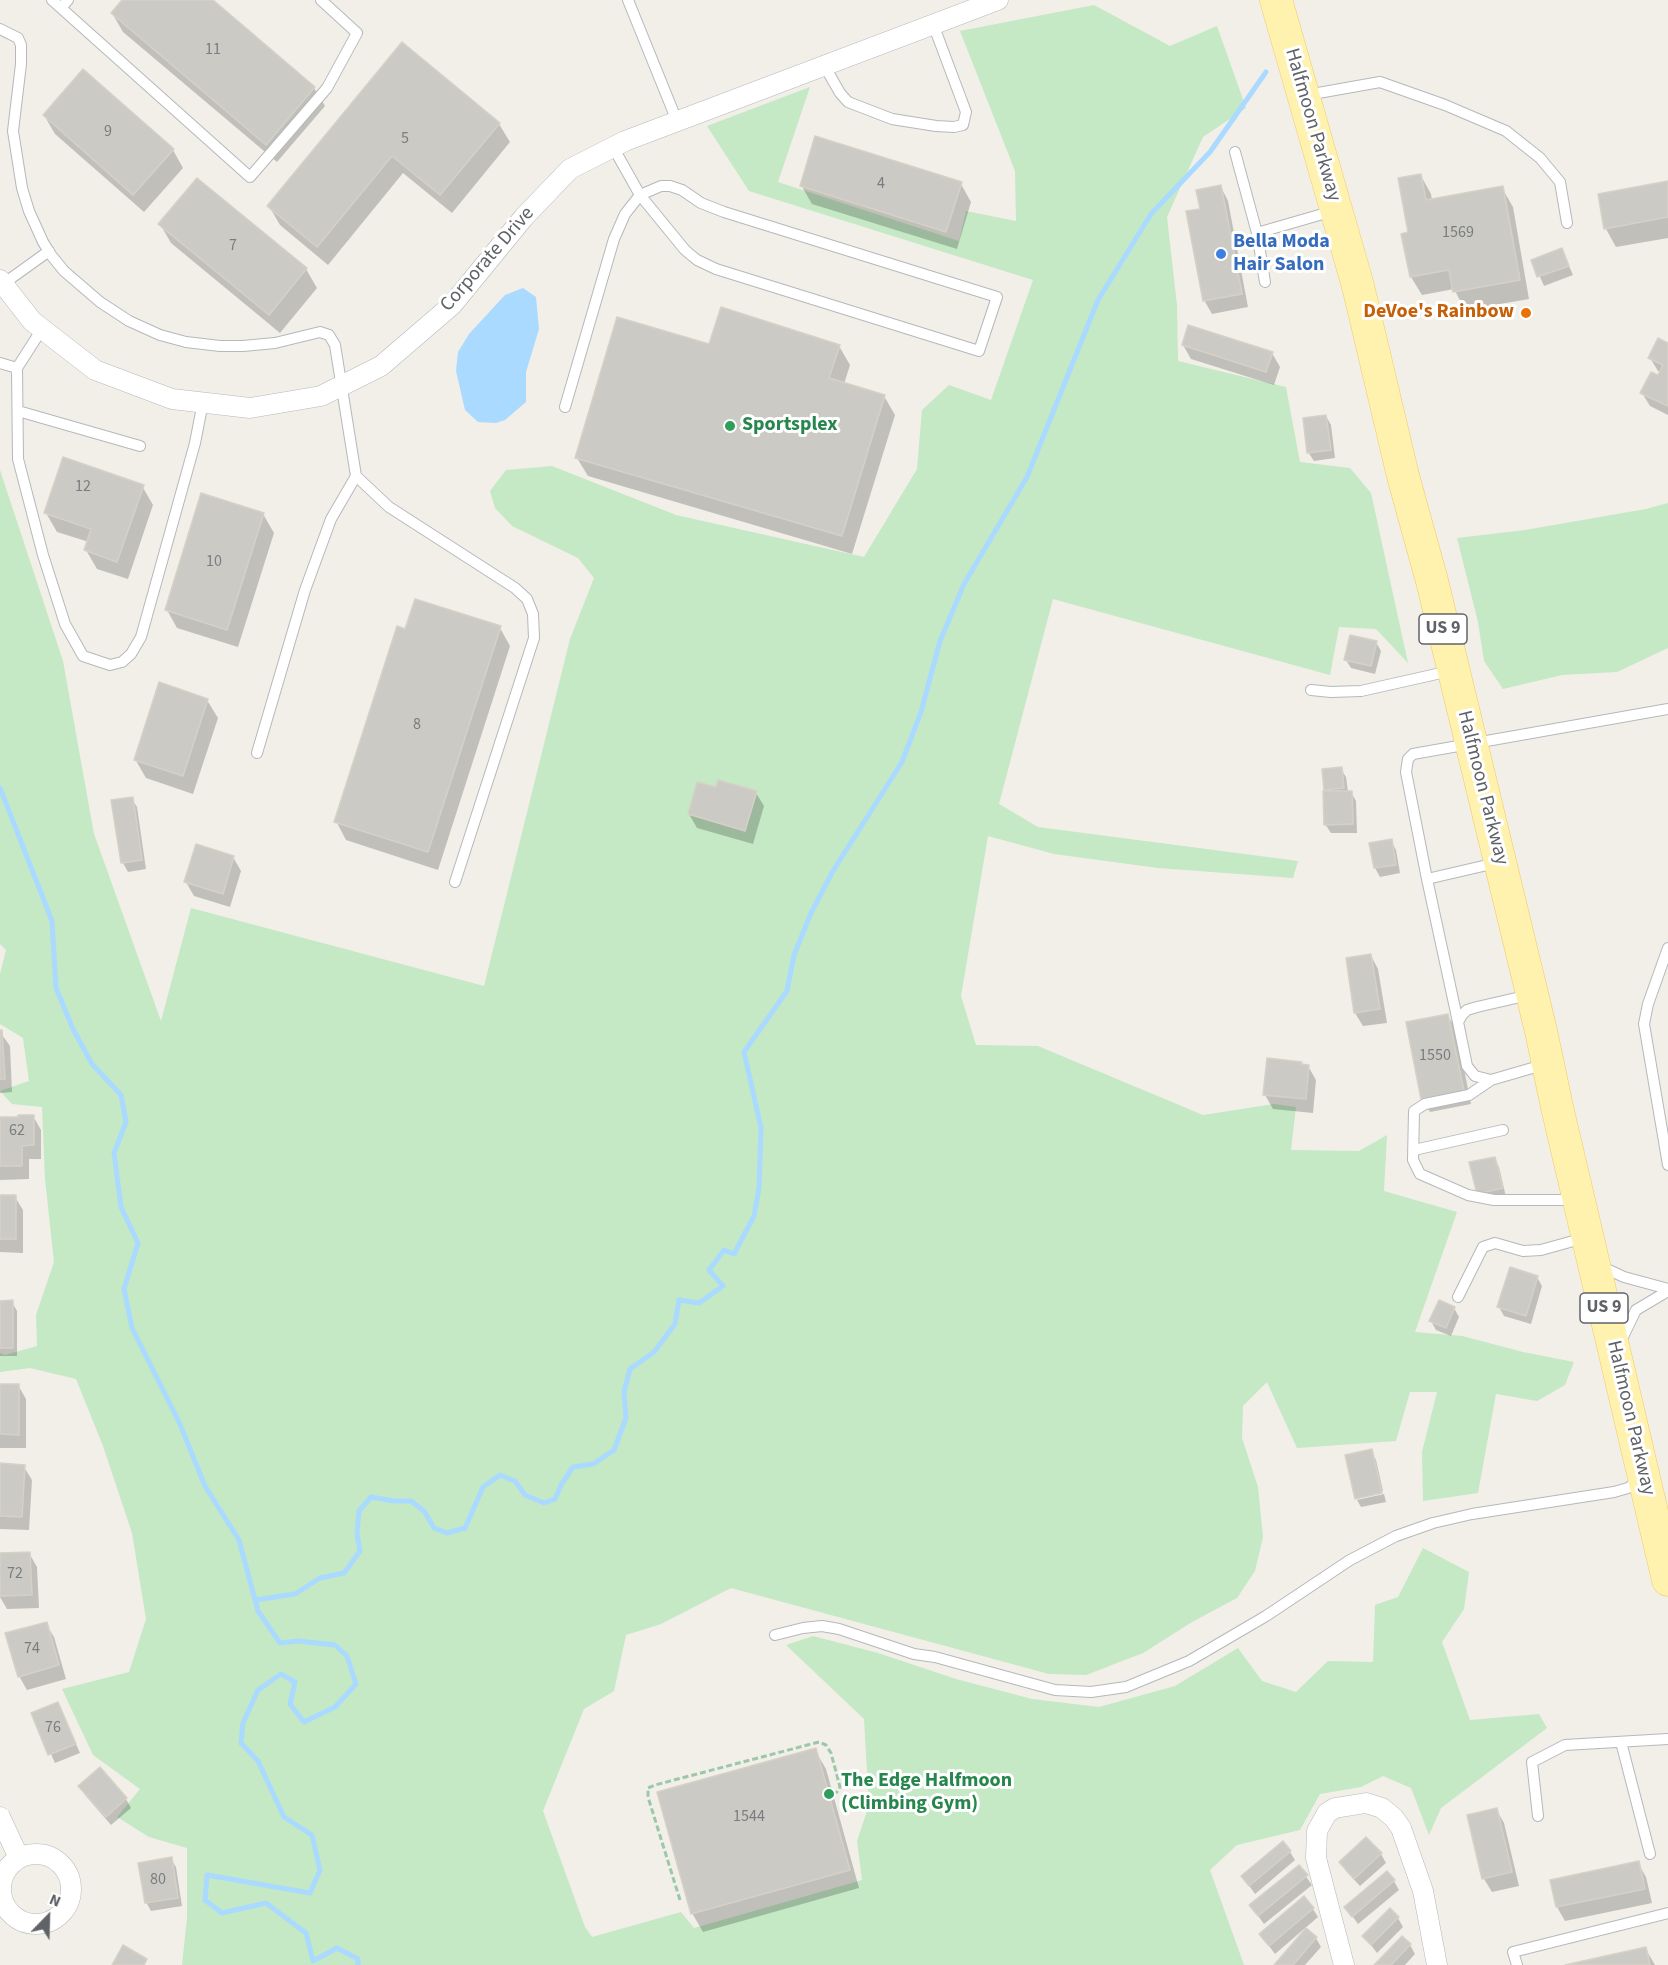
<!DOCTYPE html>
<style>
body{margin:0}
#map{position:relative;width:1668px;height:1965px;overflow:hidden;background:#f1efe8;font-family:"Source Sans 3",sans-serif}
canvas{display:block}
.north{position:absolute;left:18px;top:1887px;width:60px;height:60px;-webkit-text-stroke:4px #fff;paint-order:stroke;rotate:23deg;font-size:16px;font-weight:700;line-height:24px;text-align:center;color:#5f6368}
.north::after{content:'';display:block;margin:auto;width:21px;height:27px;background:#5f6368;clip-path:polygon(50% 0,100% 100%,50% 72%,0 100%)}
</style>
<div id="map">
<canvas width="1668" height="1965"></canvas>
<div class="north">N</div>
</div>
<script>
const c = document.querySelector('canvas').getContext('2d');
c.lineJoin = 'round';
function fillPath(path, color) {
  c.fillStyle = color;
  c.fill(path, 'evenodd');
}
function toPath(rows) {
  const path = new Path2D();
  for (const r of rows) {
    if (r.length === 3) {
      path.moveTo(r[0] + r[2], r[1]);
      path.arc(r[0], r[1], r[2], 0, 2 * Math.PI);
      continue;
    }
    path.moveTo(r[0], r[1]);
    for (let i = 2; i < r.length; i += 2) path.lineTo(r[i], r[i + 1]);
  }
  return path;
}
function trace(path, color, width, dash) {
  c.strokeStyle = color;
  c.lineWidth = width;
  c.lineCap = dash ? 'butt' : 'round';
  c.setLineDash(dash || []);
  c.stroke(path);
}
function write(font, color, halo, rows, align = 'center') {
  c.font = font + ' "Source Sans 3",sans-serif';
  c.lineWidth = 6;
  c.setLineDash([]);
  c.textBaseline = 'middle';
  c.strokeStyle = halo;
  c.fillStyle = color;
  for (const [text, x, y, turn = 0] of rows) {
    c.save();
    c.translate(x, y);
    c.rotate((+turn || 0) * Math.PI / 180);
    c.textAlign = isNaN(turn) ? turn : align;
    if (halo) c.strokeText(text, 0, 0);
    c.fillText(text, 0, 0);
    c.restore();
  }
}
fillPath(toPath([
 [1094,5,1170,46,1217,26,1246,108,1203,137,1167,217,1177,305,1178,361,1286,387,1300,462,1350,468,1371,493,1408,663,1376,629,1339,627,1330,675,1053,599,999,804,1038,827,1298,861,1293,878,1158,868,1054,854,988,836,961,996,976,1045,1038,1046,1203,1115,1274,1104,1296,1107,1291,1150,1359,1151,1387,1135,1384,1191,1457,1212,1415,1332,1462,1336,1523,1352,1574,1362,1565,1385,1537,1401,1496,1394,1478,1493,1423,1501,1422,1452,1437,1392,1410,1392,1396,1441,1297,1448,1267,1382,1243,1406,1242,1438,1258,1487,1263,1537,1255,1571,1237,1598,1192,1622,1143,1653,1086,1675,1049,1674,731,1588,661,1624,626,1635,614,1691,584,1709,543,1811,585,1927,592,1937,681,1912,694,1928,862,1880,857,1841,869,1805,864,1719,786,1645,813,1636,878,1653,956,1679,1032,1699,1099,1707,1175,1686,1238,1648,1262,1681,1296,1692,1328,1661,1373,1662,1375,1605,1398,1597,1423,1548,1469,1572,1464,1609,1442,1642,1470,1720,1539,1714,1547,1728,1441,1808,1429,1835,1411,1788,1383,1776,1361,1787,1320,1794,1300,1830,1237,1845,1210,1870,1244,1965,182,1965,187,1918,187,1848,149,1837,117,1817,140,1789,93,1755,62,1689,129,1672,146,1619,132,1533,103,1446,76,1379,30,1368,0,1372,0,1353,5,1355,37,1346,36,1315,54,1262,45,1179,42,1107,12,1104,0,1091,29,1081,23,1038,0,1024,0,974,6,950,0,944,0,470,63,661,94,834,161,1021,191,908,484,986,570,639,594,578,578,558,512,526,495,508,490,491,506,470,552,466,676,515,864,557,917,469,922,410,949,385,991,400,1033,280,749,191,707,126,810,87,778,182,959,241,966,211,1016,221,1015,171,960,31],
 [1668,503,1668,648,1617,672,1562,675,1503,689,1484,661,1478,622,1457,538,1525,530,1646,509]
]), '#c5e8c5');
fillPath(toPath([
 [523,288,536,297,539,329,526,372,526,402,505,420,496,423,478,422,465,410,456,371,458,352,469,334,505,295]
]), '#aadaff');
fillPath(toPath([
 [124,0,211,0,314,88,325,106,277,162,123,32,112,13],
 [402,44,499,124,510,142,452,213,403,173,328,265,280,225,269,206],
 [44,115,173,150,183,168,144,212,55,134],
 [1421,176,1431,194,1432,200,1502,188,1513,207,1529,299,1465,310,1454,289,1422,295,1411,277,1410,234],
 [197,180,306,269,317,288,280,333,171,243,160,224],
 [1668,182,1668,238,1616,247,1606,229],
 [961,184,971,202,957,249,812,204,801,185],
 [1221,187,1228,201,1248,307,1212,314,1204,300,1202,210],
 [1562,250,1573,275,1544,286,1533,261],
 [1668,344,1668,415,1650,406,1642,393,1661,373,1658,371,1650,358],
 [1183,345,1272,353,1280,367,1274,385,1191,359],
 [710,346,839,346,850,365,844,384,884,396,895,415,852,554,588,476,577,458],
 [1326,416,1331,425,1335,458,1314,461,1308,452],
 [142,486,153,505,128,579,97,569,86,550,89,542,57,532,46,513],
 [263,514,274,533,238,647,177,628,167,610],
 [500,628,510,646,438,870,346,840,336,821,406,631],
 [1376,642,1381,651,1375,674,1351,668,1346,660],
 [207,700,218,718,193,794,146,778,135,759],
 [1341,769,1346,777,1348,792,1351,792,1356,801,1357,833,1331,833,1325,824,1328,793,1325,789],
 [717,789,756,793,764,806,753,844,697,828,689,814],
 [132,799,137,807,146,869,128,872,123,863,113,801],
 [1391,841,1396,850,1400,873,1380,877,1375,868,1371,844],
 [233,857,241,871,230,907,194,896,186,882],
 [1371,956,1378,969,1387,1023,1363,1026,1355,1013],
 [1448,1016,1456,1029,1471,1104,1430,1112,1422,1098],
 [0,1032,10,1046,12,1092,0,1093],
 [1301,1063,1302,1065,1308,1066,1316,1080,1313,1113,1273,1109,1265,1095],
 [33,1116,41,1130,41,1159,29,1159,29,1179,0,1180,0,1119],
 [1494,1158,1499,1167,1506,1197,1478,1194],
 [0,1197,15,1197,23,1210,23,1253,0,1252],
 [1537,1277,1542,1286,1531,1324,1504,1316,1499,1307],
 [0,1302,12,1302,17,1311,17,1356,0,1356],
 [1454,1308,1459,1317,1451,1336,1436,1330,1431,1321],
 [0,1385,18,1385,26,1399,26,1448,0,1448],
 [1371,1451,1376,1460,1383,1491,1356,1497,1356,1499,1347,1456],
 [0,1465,24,1467,32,1480,29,1530,0,1529],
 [1384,1494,1386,1502,1361,1507,1357,1500],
 [29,1553,37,1567,39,1608,7,1609,0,1597,0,1554],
 [46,1624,54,1637,66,1679,27,1690,19,1676],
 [58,1703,80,1753,55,1763,33,1714],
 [815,1750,826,1769,859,1888,703,1932,692,1913],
 [99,1769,126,1799,131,1808,111,1825,85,1795,80,1786],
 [1496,1809,1504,1823,1519,1886,1492,1892,1484,1879,1469,1816],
 [1290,1852,1295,1860,1255,1894,1243,1877],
 [1381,1854,1386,1863,1360,1886,1346,1871,1341,1862],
 [171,1859,176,1867,182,1906,151,1911,146,1902],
 [1638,1863,1646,1877,1652,1903,1565,1921,1557,1907,1552,1881],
 [1299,1867,1312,1885,1264,1924,1251,1906],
 [1394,1881,1399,1890,1358,1924,1346,1907],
 [1313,1909,1318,1917,1275,1954,1261,1935],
 [1390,1910,1398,1918,1403,1927,1377,1953,1364,1936],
 [1316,1938,1321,1947,1305,1965,1276,1965],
 [1402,1938,1410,1945,1415,1954,1405,1965,1376,1965],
 [1645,1948,1655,1965,1572,1965]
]), '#0003');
trace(toPath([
 [0,788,52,921,56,988,73,1029,92,1064,121,1095,126,1122,114,1153,121,1207,138,1243,124,1289,132,1328,179,1422,205,1486,239,1540,258,1611,280,1643,298,1641,335,1645,347,1656,356,1684,335,1707,304,1722,290,1704,295,1682,281,1674,258,1690,243,1723,241,1743,258,1761,284,1817,312,1835,320,1870,310,1893,207,1875,205,1900,222,1913,266,1903,306,1933,313,1961,337,1948,358,1959,358,1965],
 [255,1600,295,1594,320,1578,344,1573,360,1551,357,1534,359,1511,371,1497,393,1501,411,1501,424,1511,434,1528,447,1533,465,1528,483,1487,500,1475,515,1481,525,1495,544,1503,555,1499,561,1485,573,1467,593,1464,614,1450,626,1418,624,1392,630,1369,654,1352,675,1324,679,1300,699,1303,723,1286,709,1270,724,1250,734,1254,754,1216,759,1188,761,1128,744,1052,787,991,794,955,811,913,833,871,902,762,921,712,940,641,964,584,1027,477,1098,300,1151,214,1210,152,1266,72]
]), '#aadaff', 5);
const building = toPath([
 [122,0,213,0,315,87,266,145,111,13,122,0],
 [402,42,500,123,440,195,392,156,317,247,267,206,402,42],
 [83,69,174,149,133,195,43,115,83,69],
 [815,136,962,182,946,232,800,186,815,136],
 [1421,174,1426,200,1503,186,1520,280,1453,292,1449,270,1410,277,1401,234,1408,232,1398,178,1421,174],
 [197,178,307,268,269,315,158,224,197,178],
 [1668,181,1668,217,1604,229,1598,194,1668,181],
 [1221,185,1242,294,1203,301,1186,211,1200,209,1196,190,1221,185],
 [1562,248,1569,266,1537,277,1531,260,1562,248],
 [721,307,840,345,829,378,885,395,842,536,575,458,617,317,709,344,721,307],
 [1188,325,1273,352,1266,372,1182,345,1188,325],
 [1658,338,1668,343,1668,406,1640,393,1651,372,1658,375,1663,365,1648,358,1658,338],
 [1326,415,1331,450,1307,453,1303,418,1326,415],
 [63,457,144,485,117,562,84,550,91,529,44,513,63,457],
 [201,493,264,513,227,630,165,610,201,493],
 [415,599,501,626,428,852,334,822,397,626,405,629,415,599],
 [1350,635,1377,641,1371,666,1344,660,1350,635],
 [159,682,208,699,183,776,134,760,159,682],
 [1342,767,1344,788,1324,790,1322,769,1342,767],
 [718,780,757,791,745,831,688,814,697,782,716,787,718,780],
 [1323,791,1352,791,1353,824,1324,825,1323,791],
 [133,797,142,860,121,863,111,800,133,797],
 [1392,839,1396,865,1374,868,1369,843,1392,839],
 [196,844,234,856,223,894,184,882,196,844],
 [1371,954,1380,1009,1354,1013,1346,958,1371,954],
 [1448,1014,1464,1091,1421,1099,1406,1022,1448,1014],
 [0,1030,2,1030,5,1079,0,1079,0,1030],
 [1267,1058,1302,1062,1301,1064,1309,1065,1306,1099,1263,1095,1267,1058],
 [18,1115,34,1115,34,1145,22,1146,22,1166,0,1166,0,1117,18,1117,18,1115],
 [1495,1157,1503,1188,1477,1194,1469,1162,1495,1157],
 [0,1195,16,1195,16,1239,0,1239,0,1195],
 [1510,1267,1538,1276,1526,1316,1497,1307,1510,1267],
 [13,1300,13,1348,0,1348,0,1301,13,1300],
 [1439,1300,1455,1307,1446,1328,1429,1321,1439,1300],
 [0,1384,19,1384,19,1435,0,1434,0,1384],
 [1372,1449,1382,1493,1355,1499,1345,1455,1372,1449],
 [0,1463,25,1465,22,1517,0,1516,0,1463],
 [30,1552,32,1595,0,1596,0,1553,30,1552],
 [47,1622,59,1665,18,1677,5,1633,47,1622],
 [58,1702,76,1744,48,1755,31,1713,58,1702],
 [816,1748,850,1870,691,1914,657,1792,816,1748],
 [100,1767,127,1798,106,1817,78,1786,100,1767],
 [1497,1808,1512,1872,1482,1879,1467,1815,1497,1808],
 [1366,1837,1382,1853,1354,1879,1339,1862,1366,1837],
 [1283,1841,1291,1851,1249,1886,1241,1876,1283,1841],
 [172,1857,178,1898,145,1903,138,1863,172,1857],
 [1639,1861,1645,1889,1556,1907,1550,1880,1639,1861],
 [1299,1865,1308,1875,1258,1916,1249,1905,1299,1865],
 [1387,1871,1395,1880,1352,1917,1344,1907,1387,1871],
 [1304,1896,1314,1908,1269,1946,1259,1934,1304,1896],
 [1390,1908,1399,1917,1371,1945,1362,1936,1390,1908],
 [1306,1928,1317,1937,1293,1965,1274,1965,1306,1928],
 [1402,1936,1411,1944,1391,1965,1374,1965,1402,1936],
 [123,1945,147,1959,144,1965,112,1965,123,1945],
 [1646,1947,1650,1965,1565,1965,1646,1947]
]);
fillPath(building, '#cccac5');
trace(building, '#d6d1c6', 1.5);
const service = toPath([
 [52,0,61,8,68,0],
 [628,0,677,121],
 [61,8,250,177,327,88,357,33,321,0],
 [0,29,18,38,21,45,21,64,13,131,22,188,29,211,43,242,51,255,64,271,100,302,129,321,160,335,186,342,220,346,243,346,275,343,320,332,329,335,335,345,356,476,389,507,515,588,527,599,533,614,534,638,455,882],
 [824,65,840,93,848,102,892,119,936,126,954,127,963,125,966,112,933,24],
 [1307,95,1380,82,1445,105,1506,131,1540,158,1560,182,1567,223],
 [1235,152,1257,233,1333,211],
 [1257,233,1265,282],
 [3,284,49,251],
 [42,329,17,368,18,459,43,555,65,624,83,656,110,665,122,662,131,654,141,637,195,443,203,402],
 [0,363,17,368],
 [565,407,614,239,625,214,640,195,685,250,697,260,716,269,979,351,997,297,724,212,701,203,682,190,670,186,661,186,640,195,613,147],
 [18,411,140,446],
 [1311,690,1331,692,1361,691,1450,671],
 [257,753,305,590,331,519,356,476],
 [1427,879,1406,772,1408,759,1413,754,1668,709],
 [1668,948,1648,1004,1644,1024,1668,1165],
 [1529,995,1477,1007,1467,1010,1462,1015,1458,1022,1467,1066,1475,1076,1491,1080,1546,1064],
 [1458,1022,1427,879,1496,863],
 [1491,1080,1469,1095,1425,1104,1414,1111,1413,1160,1420,1174,1468,1195,1494,1200,1575,1200],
 [1414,1150,1503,1130],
 [1600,1266,1624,1277,1668,1289],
 [1458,1297,1483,1247,1495,1243,1523,1251,1541,1250,1584,1238],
 [1620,1343,1636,1310,1668,1291],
 [775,1635,803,1628,822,1626,839,1629,914,1654,935,1657,1055,1690,1091,1692,1126,1687,1189,1661,1266,1616,1350,1560,1396,1536,1433,1523,1472,1514,1614,1492,1628,1488,1641,1479],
 [1621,1742,1650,1854],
 [1538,1816,1532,1762,1565,1745,1668,1739],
 [1517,1965,1513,1952,1668,1913]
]);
const minor = toPath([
 [0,280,32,321,95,370,172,399,250,408,321,396,381,366,452,305,524,217,570,169,625,141,998,0],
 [0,1817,19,1858],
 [36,1889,35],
 [1344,1965,1316,1858,1317,1831,1327,1813,1335,1808,1366,1803,1382,1808,1394,1818,1401,1828,1423,1891,1437,1965]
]);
const primary = toPath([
 [1276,0,1358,286,1403,476,1432,581,1541,1031,1557,1107,1668,1580]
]);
trace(service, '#b5b8bc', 12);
trace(minor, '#b5b8bc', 21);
trace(primary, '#f2c960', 33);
trace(toPath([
 [680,1900,648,1797,648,1788,655,1785,819,1742,826,1745,831,1753,840,1787,837,1792,829,1794]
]), '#9cc7a9', 3, [6, 3]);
trace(service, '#fff', 10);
trace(minor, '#fff', 20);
trace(primary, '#fff2af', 32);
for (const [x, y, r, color] of [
 [1221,254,6,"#3f7fe0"],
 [1526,313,6,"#e8710a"],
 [730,426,6,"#2e9e5b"],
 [829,1794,6,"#2e9e5b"]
]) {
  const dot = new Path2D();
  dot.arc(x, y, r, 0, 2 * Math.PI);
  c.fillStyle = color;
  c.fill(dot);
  trace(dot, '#fff', 2);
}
write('16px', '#7a7d7f', null, [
 ["11",213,50],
 ["9",108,132],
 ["5",405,139],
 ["4",881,184],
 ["1569",1458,233],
 ["7",233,246],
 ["12",83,487],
 ["10",214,562],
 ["8",417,725],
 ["1550",1435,1056],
 ["62",17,1131],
 ["72",15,1574],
 ["74",32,1649],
 ["76",53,1728],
 ["1544",749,1817],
 ["80",158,1880]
]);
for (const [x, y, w] of [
 [1443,629,48],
 [1604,1308,48]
]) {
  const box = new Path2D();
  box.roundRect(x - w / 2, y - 15, w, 30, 4.5);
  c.fillStyle = '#fff';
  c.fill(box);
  trace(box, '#5f6368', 1.5);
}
write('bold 18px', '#5f6368', null, [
 ["US 9",1443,629],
 ["US 9",1604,1308]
]);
write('20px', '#5f6368', '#fff', [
 ["Halfmoon Parkway",1312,125,74],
 ["Corporate Drive",488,260,-49],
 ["Halfmoon Parkway",1482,788,76],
 ["Halfmoon Parkway",1630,1418,77]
]);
write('bold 20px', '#366cbe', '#fff', [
 ["Bella Moda",1233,243],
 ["Hair Salon",1233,266]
], 'left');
write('bold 20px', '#c56008', '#fff', [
 ["DeVoe's Rainbow",1514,313]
], 'right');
write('bold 20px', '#27864d', '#fff', [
 ["Sportsplex",742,426],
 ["The Edge Halfmoon",841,1782],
 ["(Climbing Gym)",841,1805]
], 'left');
</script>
